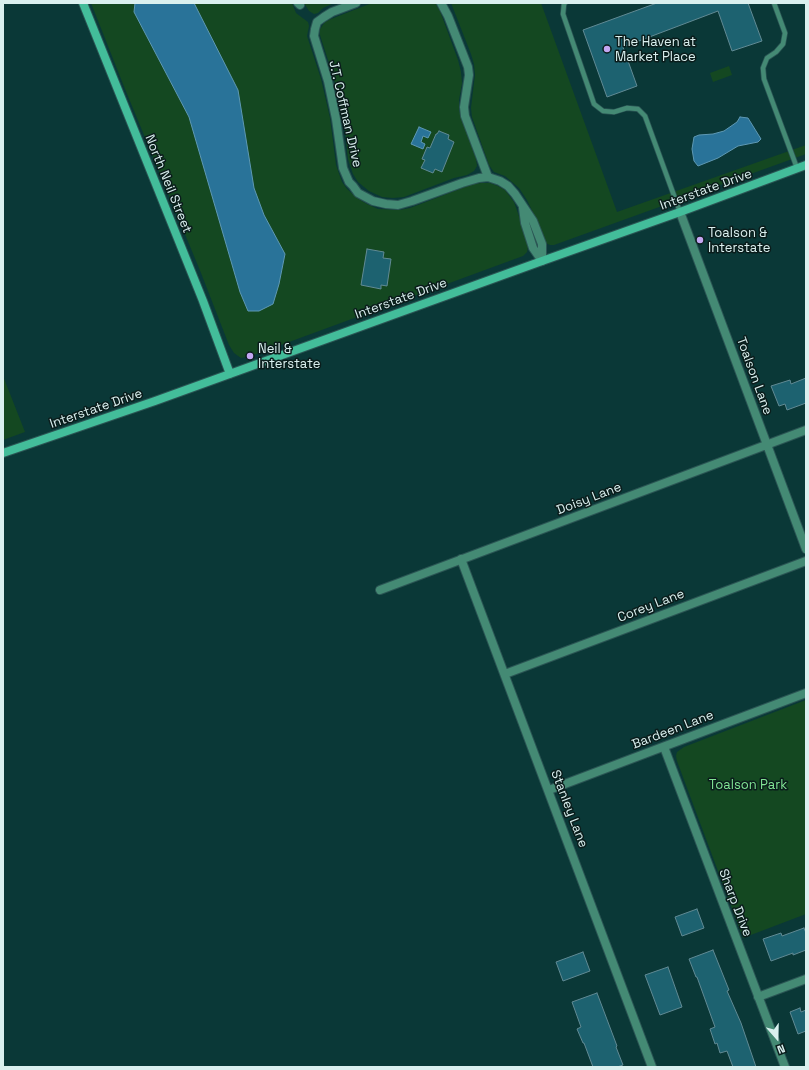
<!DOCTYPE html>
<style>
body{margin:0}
#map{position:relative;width:809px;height:1070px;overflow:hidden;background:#0a3837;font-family:"Space Grotesk",sans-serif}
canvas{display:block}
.frame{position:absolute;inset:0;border:4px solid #daf0ef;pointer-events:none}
.north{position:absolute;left:757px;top:1018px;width:40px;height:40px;-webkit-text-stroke:3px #0a1c1b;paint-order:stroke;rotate:160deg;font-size:11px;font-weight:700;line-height:16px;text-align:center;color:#daf0ef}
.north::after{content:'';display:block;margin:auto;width:14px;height:18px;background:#daf0ef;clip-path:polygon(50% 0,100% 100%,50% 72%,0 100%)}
</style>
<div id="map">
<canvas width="809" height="1070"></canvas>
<div class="frame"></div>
<div class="north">N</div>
</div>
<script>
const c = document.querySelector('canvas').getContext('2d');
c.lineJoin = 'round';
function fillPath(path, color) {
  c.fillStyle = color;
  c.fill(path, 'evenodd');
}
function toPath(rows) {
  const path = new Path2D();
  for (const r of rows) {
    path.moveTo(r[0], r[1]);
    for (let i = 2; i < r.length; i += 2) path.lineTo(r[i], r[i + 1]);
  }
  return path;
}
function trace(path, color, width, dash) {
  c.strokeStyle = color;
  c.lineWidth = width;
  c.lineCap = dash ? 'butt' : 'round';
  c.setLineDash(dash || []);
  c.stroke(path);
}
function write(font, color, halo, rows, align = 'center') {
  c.font = font + ' "Space Grotesk",sans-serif';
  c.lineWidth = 3;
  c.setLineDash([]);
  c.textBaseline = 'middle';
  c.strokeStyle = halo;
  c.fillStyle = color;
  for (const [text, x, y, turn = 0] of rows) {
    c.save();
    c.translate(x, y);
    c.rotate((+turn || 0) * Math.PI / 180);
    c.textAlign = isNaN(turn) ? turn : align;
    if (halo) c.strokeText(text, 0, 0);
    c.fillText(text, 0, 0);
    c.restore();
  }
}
fillPath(toPath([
 [91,3,292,3,296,13,308,22,309,26,307,36,321,79,330,118,336,165,342,182,347,189,357,198,367,204,378,209,400,210,410,208,473,184,481,183,490,183,498,186,505,190,514,202,528,242,528,247,527,252,523,256,251,356,241,358,234,353,229,345,201,273,125,89],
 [304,3,334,3,323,8,318,13,314,14,309,11],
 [372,3,435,3,440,11,458,60,461,72,462,83,459,100,459,110,476,159,477,166,474,171,467,175,454,178,404,197,393,198,382,197,369,191,358,182,353,174,348,159,344,120,340,102,332,72,320,35,320,29,325,22,331,19],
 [451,3,541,3,617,212,806,145,806,154,554,245,550,245,546,243,542,236,537,221,527,200,519,188,505,176,494,172,489,165,477,131,472,117,471,108,475,75,474,64,471,54],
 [729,66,732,75,713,82,710,73],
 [3,376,25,432,3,440],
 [806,700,806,914,743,938,677,761,676,756,677,752,684,747]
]), '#144821');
const water = toPath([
 [135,3,194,3,238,90,254,188,264,215,285,254,279,284,273,304,259,311,248,311,240,292,189,117,134,12,135,3],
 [740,117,748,118,761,139,758,142,738,146,718,158,698,166,694,161,692,149,694,137,699,135,713,134,724,131,737,122,740,117],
 [419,127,431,132,428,138,423,136,421,142,425,144,423,149,411,144,419,127]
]);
fillPath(water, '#297399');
trace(water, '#5e98b3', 1);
const building = toPath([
 [657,3,748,3,762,41,732,51,718,11,623,47,637,86,607,97,583,30,657,3],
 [439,131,449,135,448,139,454,142,442,172,435,169,433,173,421,168,425,160,422,159,427,147,430,148,436,134,437,134,439,131],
 [367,249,384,252,383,258,391,259,387,286,381,285,381,289,361,285,367,249],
 [806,378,806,403,787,410,785,404,779,406,771,386,790,380,791,384,806,378],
 [697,909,704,928,682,936,675,917,697,909],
 [804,928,806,933,806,950,793,955,793,953,771,961,763,939,781,933,782,936,804,928],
 [713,950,729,990,727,991,741,1023,756,1067,733,1067,727,1051,720,1053,717,1043,715,1044,710,1029,715,1027,697,977,696,977,689,959,713,950],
 [583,952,590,971,563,981,556,962,583,952],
 [668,967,682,1007,660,1015,645,975,668,967],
 [597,993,617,1046,616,1047,623,1065,617,1067,593,1067,584,1043,583,1043,577,1029,581,1027,572,1002,597,993],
 [800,1008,801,1012,806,1010,806,1031,798,1034,790,1012,800,1008]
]);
fillPath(building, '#1d6270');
trace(building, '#618a94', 1);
const service = toPath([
 [565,3,564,4,563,14,594,104,603,111,614,112,627,108,638,109,645,116,680,212],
 [774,3,785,33,783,44,776,52,767,58,763,68,764,79,797,168]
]);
const minor = toPath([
 [298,3,300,5],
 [356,3,332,12,324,17,317,22,315,29,314,36,328,81,336,119,343,168,349,182,353,186,358,193,373,201,386,204,398,205,412,201,462,183,479,178,488,177,500,181,508,186,515,194,533,221,542,244,542,261],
 [441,3,448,16,468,67,469,75,464,107,465,116,488,177],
 [523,208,525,223,533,248,542,261],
 [680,212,806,549],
 [461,559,652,1067],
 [380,590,806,430],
 [505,674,806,561],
 [664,747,785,1067],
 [549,790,652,751,806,693],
 [758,997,806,979]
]);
const secondary = toPath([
 [83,3,203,301,230,374],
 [3,453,155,401,542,261,680,212,806,165]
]);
trace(service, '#2b5554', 6);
trace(minor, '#2b5554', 10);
trace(secondary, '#2b5554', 10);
trace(service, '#448a74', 4.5);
trace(minor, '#448a74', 8);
trace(secondary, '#43bd9a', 8);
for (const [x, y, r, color] of [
 [607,49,4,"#c3a7f2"],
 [700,240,4,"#c3a7f2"],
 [250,356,4,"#c3a7f2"]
]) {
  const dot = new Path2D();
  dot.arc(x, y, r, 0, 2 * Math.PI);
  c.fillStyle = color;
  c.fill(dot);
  trace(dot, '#0a1c1b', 1.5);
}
write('13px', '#daf0ef', '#0a1c1b', [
 ["The Haven at",615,42],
 ["Market Place",615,57],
 ["Toalson &",708,233],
 ["Interstate",708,248],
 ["Neil &",258,349],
 ["Interstate",258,364]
], 'left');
write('13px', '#daf0ef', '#0a1c1b', [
 ["J.T. Coffman Drive",345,114,77],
 ["North Neil Street",168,184,68],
 ["Interstate Drive",706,190,-20],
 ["Interstate Drive",401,299,-20],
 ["Toalson Lane",754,376,70],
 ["Interstate Drive",96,409,-19],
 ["Doisy Lane",589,499,-21],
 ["Corey Lane",651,606,-21],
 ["Bardeen Lane",673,730,-21],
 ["Stanley Lane",569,809,69],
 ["Sharp Drive",735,903,69]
]);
write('13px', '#81e494', '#0a1c1b', [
 ["Toalson Park",748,785]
]);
</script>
